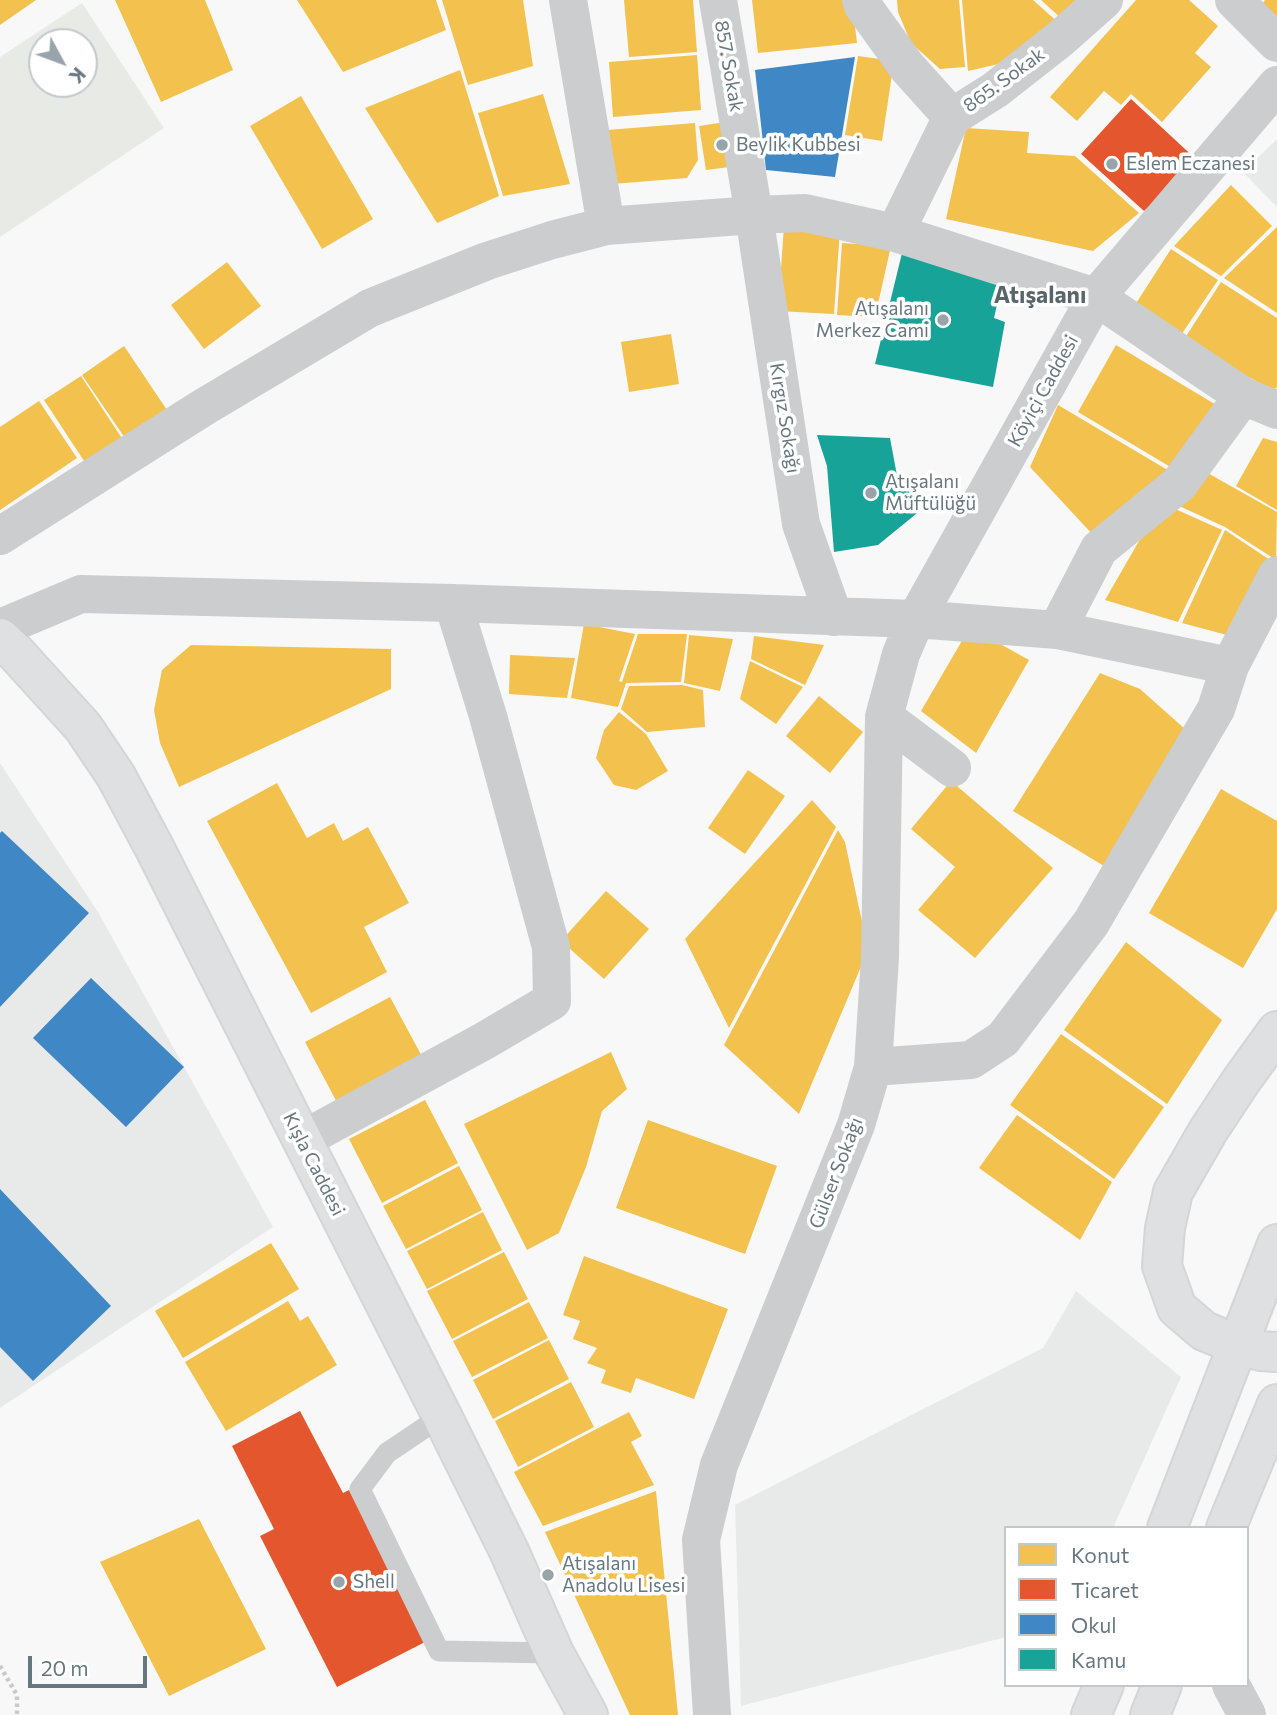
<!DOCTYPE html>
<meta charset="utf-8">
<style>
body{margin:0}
#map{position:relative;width:1277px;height:1715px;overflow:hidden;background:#f8f8f8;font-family:Commissioner,sans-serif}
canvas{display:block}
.legend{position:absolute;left:1004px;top:1526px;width:245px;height:161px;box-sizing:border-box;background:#fff;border:2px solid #c2c9cc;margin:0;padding:9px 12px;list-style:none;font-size:21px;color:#667780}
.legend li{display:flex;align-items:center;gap:14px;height:35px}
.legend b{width:35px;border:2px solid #c2c9cc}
.north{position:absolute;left:28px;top:28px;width:70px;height:70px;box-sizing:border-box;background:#fff;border:2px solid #c2c9cc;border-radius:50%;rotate:131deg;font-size:19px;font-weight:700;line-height:28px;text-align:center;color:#667780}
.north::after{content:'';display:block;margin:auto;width:24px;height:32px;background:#99a4aa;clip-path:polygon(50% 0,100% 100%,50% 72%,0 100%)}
.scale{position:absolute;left:28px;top:1656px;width:119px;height:32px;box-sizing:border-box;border:4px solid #667780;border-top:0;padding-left:9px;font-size:21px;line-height:24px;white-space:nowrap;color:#667780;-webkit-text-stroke:5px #fff;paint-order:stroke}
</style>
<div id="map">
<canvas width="1277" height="1715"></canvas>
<ul class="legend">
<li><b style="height:19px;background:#f2c14e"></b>Konut</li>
<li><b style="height:19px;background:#e4572e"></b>Ticaret</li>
<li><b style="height:19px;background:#3f88c5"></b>Okul</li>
<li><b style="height:19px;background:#17a398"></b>Kamu</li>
</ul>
<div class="north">K</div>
<div class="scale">20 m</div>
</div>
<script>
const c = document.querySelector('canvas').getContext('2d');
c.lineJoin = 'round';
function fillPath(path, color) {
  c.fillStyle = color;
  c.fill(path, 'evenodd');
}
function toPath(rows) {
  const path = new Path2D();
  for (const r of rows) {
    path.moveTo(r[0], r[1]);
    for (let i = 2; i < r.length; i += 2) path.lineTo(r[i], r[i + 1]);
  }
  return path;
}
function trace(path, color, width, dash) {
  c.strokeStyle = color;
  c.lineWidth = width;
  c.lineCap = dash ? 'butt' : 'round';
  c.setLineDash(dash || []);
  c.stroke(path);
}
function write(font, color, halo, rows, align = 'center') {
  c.font = font + ' Commissioner,sans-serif';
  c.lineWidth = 7;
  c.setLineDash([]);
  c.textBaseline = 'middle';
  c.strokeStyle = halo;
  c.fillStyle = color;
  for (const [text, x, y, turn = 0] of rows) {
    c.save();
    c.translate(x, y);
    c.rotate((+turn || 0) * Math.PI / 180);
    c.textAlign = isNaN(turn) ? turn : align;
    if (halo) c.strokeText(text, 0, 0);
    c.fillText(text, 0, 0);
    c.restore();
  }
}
fillPath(toPath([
 [1277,139,1277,207,1243,172],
 [0,763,98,912,273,1227,0,1408],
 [1076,1291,1181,1377,1113,1528,1006,1528,1006,1637,741,1706,735,1505,1043,1348]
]), '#e8eaea');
fillPath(toPath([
 [82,3,164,128,0,237,0,57],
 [42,42,84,42,84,84,42,84]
]), '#e8eae6');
fillPath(toPath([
 [0,0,36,0,0,25],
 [115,0,205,0,233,70,161,102],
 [297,0,436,0,446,30,343,72],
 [442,0,523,0,533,66,468,85],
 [624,0,693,0,697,52,629,57],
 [752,0,852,0,857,43,758,53],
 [897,0,959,0,965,67,940,69,911,43,898,12],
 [962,0,1033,0,1061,25,1025,58,968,71],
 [1041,0,1084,0,1063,20],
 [1136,0,1189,0,1218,26,1195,53,1211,67,1162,122,1131,94,1121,105,1104,91,1077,121,1050,97],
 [1265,0,1277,0,1277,24,1258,10],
 [697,55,701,110,613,117,609,62],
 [858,56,894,61,882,141,845,135],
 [460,70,499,196,437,223,365,108],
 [543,94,570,184,503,196,478,113],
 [301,96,373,219,322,249,250,126],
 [738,120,745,165,706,170,699,126],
 [695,123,698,160,687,178,612,184,607,130],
 [966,128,1029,132,1027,153,1075,156,1139,213,1093,251,946,219],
 [1231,185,1272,226,1221,276,1174,246],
 [784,226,840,229,834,314,778,311],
 [1277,227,1277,313,1224,278],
 [842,243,891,246,875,317,837,315],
 [1171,249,1218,280,1179,338,1133,308],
 [227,262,261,306,204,349,171,305],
 [1221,282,1277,318,1277,387,1274,391,1183,341],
 [671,334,679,384,629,392,621,342],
 [1116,345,1218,406,1179,472,1078,412],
 [124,346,169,413,127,441,82,375],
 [81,376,125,443,88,467,44,400],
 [39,401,77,458,0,510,0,427],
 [1058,405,1176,475,1094,536,1030,467],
 [1263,438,1277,442,1277,510,1236,486],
 [1204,471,1277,512,1276,560,1225,527,1177,505],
 [1173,508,1222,530,1178,622,1105,600,1139,541],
 [1225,530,1276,564,1242,639,1182,623],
 [584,624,635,634,619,681,622,682,638,634,687,634,681,682,626,683,618,707,571,698],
 [970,627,1029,660,976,753,921,711],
 [689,635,733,639,720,691,684,683],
 [754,636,824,645,805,685,751,659],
 [191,645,391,649,391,689,179,787,160,743,154,710,162,670],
 [510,655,575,658,567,698,509,694],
 [750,661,803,687,776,724,740,699],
 [1100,673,1140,689,1185,729,1104,866,1013,811],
 [682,685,703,690,705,727,647,732,621,709,629,686],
 [819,696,863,732,830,773,786,736],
 [619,712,646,734,668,771,636,790,614,785,596,758,604,730],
 [748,770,785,796,745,854,708,828],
 [951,781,1053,868,975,958,918,910,955,867,911,829],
 [277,783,307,838,334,823,343,841,368,827,409,903,364,927,387,972,311,1013,207,821],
 [1221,789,1277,821,1277,909,1243,968,1149,913],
 [812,800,836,827,729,1028,685,939],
 [838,830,845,842,868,950,799,1114,724,1045],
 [606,891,649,929,604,979,561,941],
 [1126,942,1222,1020,1167,1104,1064,1030],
 [390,997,425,1062,340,1108,305,1042],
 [1061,1034,1164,1107,1114,1179,1010,1105],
 [611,1052,627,1089,602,1111,586,1167,559,1233,527,1250,464,1124],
 [425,1100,458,1163,382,1203,349,1139],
 [1017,1115,1112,1182,1080,1240,979,1168],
 [648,1120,777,1166,745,1254,616,1208],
 [459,1166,482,1210,406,1249,383,1206],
 [483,1212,502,1250,427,1289,407,1251],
 [271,1243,299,1289,183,1358,155,1311],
 [504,1252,528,1299,452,1339,427,1291],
 [584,1256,728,1309,694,1399,636,1378,631,1393,601,1383,606,1370,587,1363,597,1348,573,1339,580,1321,563,1315],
 [288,1301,300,1321,308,1316,337,1365,226,1431,185,1362],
 [529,1302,548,1338,472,1377,453,1341],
 [549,1340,569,1379,493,1419,473,1380],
 [571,1382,594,1427,518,1467,495,1421],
 [629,1412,642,1436,631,1442,654,1485,543,1526,514,1472],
 [656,1491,678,1715,630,1715,545,1532],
 [199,1519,266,1649,169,1696,100,1562]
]), '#f2c14e');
fillPath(toPath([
 [1131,99,1199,162,1144,211,1081,154],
 [300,1411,343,1493,349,1490,427,1641,337,1687,260,1536,274,1529,232,1446]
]), '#e4572e');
fillPath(toPath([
 [855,57,835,177,766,170,755,70],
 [2,831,89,913,0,1007,0,833],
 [91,978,184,1067,126,1127,33,1038],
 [0,1189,111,1306,33,1381,0,1347]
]), '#3f88c5');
fillPath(toPath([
 [903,249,1003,278,994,318,1005,322,993,387,875,364],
 [817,435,890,438,898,481,927,505,878,545,834,552,827,466]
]), '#17a398');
const secondary = toPath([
 [0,638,15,652,83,727,116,776,155,849,442,1416,509,1551,554,1653,588,1715],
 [1277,1031,1241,1081,1208,1131,1173,1192,1165,1228,1162,1266,1177,1308,1204,1331,1238,1345,1261,1351,1277,1352],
 [1167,1528,1277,1244],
 [1226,1528,1277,1404],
 [1091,1715,1104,1685],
 [1150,1715,1162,1685]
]);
trace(secondary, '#d4d5d6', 42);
trace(toPath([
 [0,1666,17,1695,17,1715]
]), '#c9cacb', 4.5, [3.5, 3.5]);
trace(toPath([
 [442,1416,387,1453,360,1489,439,1651,554,1653]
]), '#cbcdce', 21);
trace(toPath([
 [568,0,606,226],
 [718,0,754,215,801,524,834,617],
 [861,0,863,6,907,67,952,117,995,90,1060,39,1104,0],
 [1234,0,1277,43],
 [895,233,952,117],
 [0,536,204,407,370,308,487,261,552,240,606,226,754,215,805,213,895,233,1096,297,1243,396,1277,410],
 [0,628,81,594,453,603,916,619,1057,630,1230,666],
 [1057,630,1099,549,1179,484,1243,396],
 [884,717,952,768],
 [873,1067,971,1060,1003,1039,1091,923,1216,709,1230,666,1277,575],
 [302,1140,484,1041,552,1001,551,947,488,716,453,603],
 [1231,1685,1247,1715],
 [712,1715,701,1540,719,1465,856,1125,873,1067,880,957,884,717,901,654,916,619,1096,297,1277,85]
]), '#cbcdce', 38);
trace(secondary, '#dfe0e1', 38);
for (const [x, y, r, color] of [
 [722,145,7,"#99a4aa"],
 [1112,164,7,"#99a4aa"],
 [943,320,7,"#99a4aa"],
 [871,493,7,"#99a4aa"],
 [548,1575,7,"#99a4aa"],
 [339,1582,7,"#99a4aa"]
]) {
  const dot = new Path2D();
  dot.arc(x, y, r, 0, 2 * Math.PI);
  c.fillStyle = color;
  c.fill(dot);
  trace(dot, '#fff', 2.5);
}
write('19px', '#667780', '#fff', [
 ["857. Sokak",729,66,80],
 ["865. Sokak",1004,80,-36],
 ["Köyiçi Caddesi",1043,391,-61],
 ["Kırgız Sokağı",785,418,81],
 ["Kışla Caddesi",314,1164,63],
 ["Gülser Sokağı",836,1173,-69]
]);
write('19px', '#667780', '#fff', [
 ["Beylik Kubbesi",736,145],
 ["Eslem Eczanesi",1126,164],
 ["Atışalanı",929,309,"right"],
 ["Merkez Cami",929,331,"right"],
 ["Atışalanı",885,482],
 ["Müftülüğü",885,504],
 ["Atışalanı",562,1564],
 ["Anadolu Lisesi",562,1586],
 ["Shell",353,1582]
], 'left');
write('bold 23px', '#58656b', '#fff', [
 ["Atışalanı",1040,295]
]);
</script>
